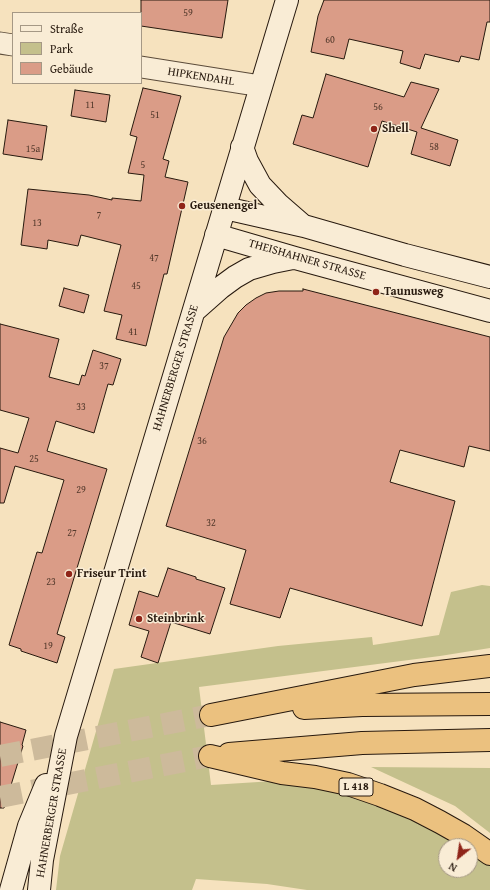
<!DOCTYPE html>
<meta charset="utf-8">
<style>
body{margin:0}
#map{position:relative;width:490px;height:890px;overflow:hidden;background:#f6e2be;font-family:"Gentium Book Plus",serif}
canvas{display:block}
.legend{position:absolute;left:12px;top:12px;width:130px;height:72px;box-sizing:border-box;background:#f9ecd5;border:1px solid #a59885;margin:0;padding:5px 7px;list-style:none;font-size:12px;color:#27190e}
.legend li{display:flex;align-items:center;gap:8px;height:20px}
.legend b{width:20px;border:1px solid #a59885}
.north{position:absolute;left:438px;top:838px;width:40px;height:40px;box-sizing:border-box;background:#f9ecd5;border:1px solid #a59885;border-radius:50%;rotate:210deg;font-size:11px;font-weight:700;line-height:16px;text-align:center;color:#27190e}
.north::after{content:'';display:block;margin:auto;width:14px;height:18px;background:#8f2418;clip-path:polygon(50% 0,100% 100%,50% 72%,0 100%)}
</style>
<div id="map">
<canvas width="490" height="890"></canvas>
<ul class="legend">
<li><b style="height:5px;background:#f9ecd5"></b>Straße</li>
<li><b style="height:11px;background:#c4c08c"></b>Park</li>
<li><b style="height:11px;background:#da9c87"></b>Gebäude</li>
</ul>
<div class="north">N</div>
</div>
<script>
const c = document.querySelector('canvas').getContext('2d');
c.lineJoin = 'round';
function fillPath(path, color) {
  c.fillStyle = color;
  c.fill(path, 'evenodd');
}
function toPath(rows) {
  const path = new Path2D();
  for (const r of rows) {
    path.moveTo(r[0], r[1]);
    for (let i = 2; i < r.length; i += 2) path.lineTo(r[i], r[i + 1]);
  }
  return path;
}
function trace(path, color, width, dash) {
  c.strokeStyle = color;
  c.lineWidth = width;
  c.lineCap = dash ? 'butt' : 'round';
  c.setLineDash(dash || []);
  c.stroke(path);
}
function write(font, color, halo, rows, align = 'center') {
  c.font = font + ' "Gentium Book Plus",serif';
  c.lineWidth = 3;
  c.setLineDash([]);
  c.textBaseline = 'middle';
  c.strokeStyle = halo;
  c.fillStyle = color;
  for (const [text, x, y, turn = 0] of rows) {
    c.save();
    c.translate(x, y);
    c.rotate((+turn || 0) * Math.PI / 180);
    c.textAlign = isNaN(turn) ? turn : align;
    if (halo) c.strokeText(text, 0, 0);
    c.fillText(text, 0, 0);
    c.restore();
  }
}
fillPath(toPath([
 [482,585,490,586,490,648,440,656,199,687,211,785,274,781,315,787,365,799,421,821,463,846,446,846,446,870,470,870,470,851,490,866,490,890,307,890,267,884,196,879,192,890,56,890,60,856,114,669,278,646,372,637,373,645,439,635,451,592],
 [371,767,490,768,490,833,455,806]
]), '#c4c08c');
const building = toPath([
 [141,0,228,0,222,38,141,26,141,0],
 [324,0,490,0,490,22,487,22,479,60,461,56,459,62,425,54,420,69,400,63,403,51,349,39,344,59,311,52,318,16,324,0],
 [326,74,404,97,411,82,439,89,421,128,458,140,450,166,411,154,417,132,382,121,368,167,293,144,302,115,313,118,326,74],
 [143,88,181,96,163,159,169,161,165,177,188,182,167,274,164,274,146,346,116,339,122,315,104,311,121,245,81,235,78,246,48,240,47,249,21,245,28,189,89,195,112,200,112,198,141,201,144,175,128,173,137,137,130,135,143,88],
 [75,90,110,95,106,122,71,116,75,90],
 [8,120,47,126,42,160,3,154,8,120],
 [64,288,89,295,84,313,59,306,64,288],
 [303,289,490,337,490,451,469,446,464,467,400,450,390,482,455,501,422,626,290,588,280,618,230,604,246,550,166,526,224,337,238,313,246,305,256,298,266,293,279,291,303,291,303,289],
 [0,324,59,339,49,377,79,385,82,375,85,376,93,350,121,359,113,385,108,384,94,433,56,421,47,451,107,469,57,634,65,637,57,663,21,651,21,649,9,645,37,552,42,553,64,480,15,466,4,503,0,503,0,448,18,453,29,418,0,410,0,324],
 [168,568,196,577,196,579,225,588,210,634,171,622,158,663,141,657,149,631,129,625,139,591,158,597,168,568],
 [0,722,26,730,22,745,23,746,4,808,0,808,0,722]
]);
fillPath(building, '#da9c87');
trace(building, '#27190e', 1);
trace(toPath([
 [0,756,211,715],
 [0,797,210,756]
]), '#cdba9b', 22, [22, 11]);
const minor = toPath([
 [0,43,13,45],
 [141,67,261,86]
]);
const secondary = toPath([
 [242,147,247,161,260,185,278,204,301,224],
 [225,208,304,226,405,255,490,277],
 [216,235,295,258,490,311],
 [194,311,220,288,235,277,249,269,273,262,293,258],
 [11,890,29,826,46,785],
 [39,890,42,860,66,736,287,0]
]);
const trunk = toPath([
 [304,708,362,705,490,704],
 [211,715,414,675,490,666],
 [229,754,362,743,490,740],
 [210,756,282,773,315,777,348,784,380,795,415,809,440,822,463,835,490,854]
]);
trace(minor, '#5b4b3a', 23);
trace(secondary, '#27190e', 24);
trace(trunk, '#27190e', 24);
trace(minor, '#f9ecd5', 21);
trace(secondary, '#f9ecd5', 22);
trace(trunk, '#ebc17f', 22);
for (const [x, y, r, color] of [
 [374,129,4,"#8f2418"],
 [182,206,4,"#8f2418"],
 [376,292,4,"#8f2418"],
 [69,574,4,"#8f2418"],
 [139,619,4,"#8f2418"]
]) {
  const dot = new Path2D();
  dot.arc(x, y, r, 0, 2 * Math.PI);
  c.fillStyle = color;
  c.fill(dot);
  trace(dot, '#f9ecd5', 1.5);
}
write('10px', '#543a2c', null, [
 ["59",188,13],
 ["60",330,40],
 ["11",90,105],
 ["56",378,107],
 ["51",155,115],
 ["58",434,147],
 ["15a",33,149],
 ["5",143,165],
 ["7",99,215],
 ["13",37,223],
 ["47",154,258],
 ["45",136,286],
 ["41",133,332],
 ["37",104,366],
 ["33",81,407],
 ["36",202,441],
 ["25",34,459],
 ["29",81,490],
 ["32",211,523],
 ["27",72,533],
 ["23",51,582],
 ["19",48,646]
]);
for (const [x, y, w] of [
 [356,787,34]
]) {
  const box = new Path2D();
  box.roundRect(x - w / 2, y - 9, w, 18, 3);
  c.fillStyle = '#f9ecd5';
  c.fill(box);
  trace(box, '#27190e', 1);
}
write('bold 11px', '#27190e', null, [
 ["L 418",356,787]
]);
write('12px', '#27190e', '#f9ecd5', [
 ["HIPKENDAHL",201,77,9],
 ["THEISHAHNER STRASSE",307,260,16],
 ["HAHNERBERGER STRASSE",176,368,-73],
 ["HAHNERBERGER STRASSE",52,813,-80]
]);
write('bold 12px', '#27190e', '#f9ecd5', [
 ["Shell",382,129],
 ["Geusenengel",190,206],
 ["Taunusweg",384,292],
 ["Friseur Trint",77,574],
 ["Steinbrink",147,619]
], 'left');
</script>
